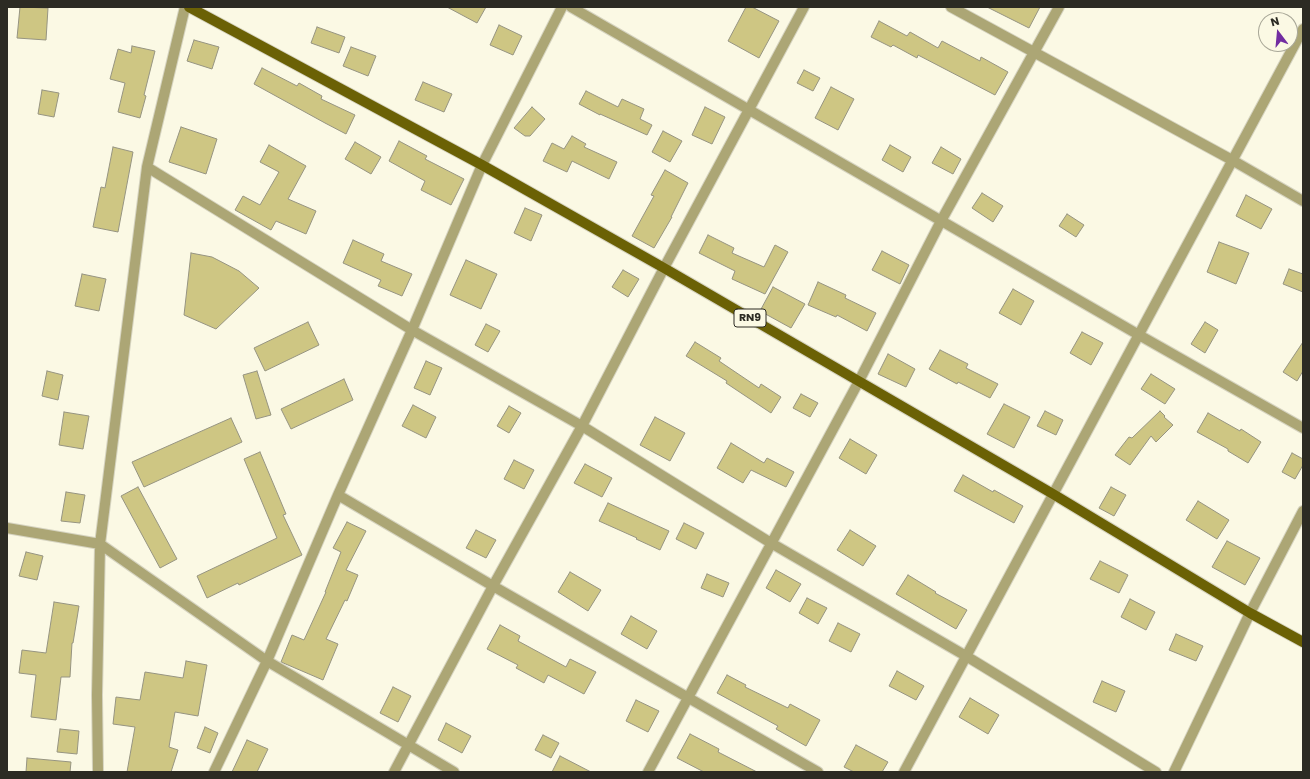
<!DOCTYPE html>
<style>
body{margin:0}
#map{position:relative;width:1310px;height:779px;overflow:hidden;background:#fbf9e4;font-family:Poppins,sans-serif}
canvas{display:block}
.frame{position:absolute;inset:0;border:8px solid #2c2b23;pointer-events:none}
.north{position:absolute;left:1258px;top:12px;width:40px;height:40px;box-sizing:border-box;background:#fbf9e4;border:1px solid #a8a797;border-radius:50%;rotate:344deg;font-size:11px;font-weight:700;line-height:16px;text-align:center;color:#2c2b23}
.north::after{content:'';display:block;margin:auto;width:14px;height:18px;background:#722da1;clip-path:polygon(50% 0,100% 100%,50% 72%,0 100%)}
</style>
<div id="map">
<canvas width="1310" height="779"></canvas>
<div class="frame"></div>
<div class="north">N</div>
</div>
<script>
const c = document.querySelector('canvas').getContext('2d');
c.lineJoin = 'round';
function fillPath(path, color) {
  c.fillStyle = color;
  c.fill(path, 'evenodd');
}
function toPath(rows) {
  const path = new Path2D();
  for (const r of rows) {
    path.moveTo(r[0], r[1]);
    for (let i = 2; i < r.length; i += 2) path.lineTo(r[i], r[i + 1]);
  }
  return path;
}
function trace(path, color, width, dash) {
  c.strokeStyle = color;
  c.lineWidth = width;
  c.lineCap = dash ? 'butt' : 'round';
  c.setLineDash(dash || []);
  c.stroke(path);
}
function write(font, color, halo, rows, align = 'center') {
  c.font = font + ' Poppins,sans-serif';
  c.lineWidth = 3.5;
  c.setLineDash([]);
  c.textBaseline = 'middle';
  c.strokeStyle = halo;
  c.fillStyle = color;
  for (const [text, x, y, turn = 0] of rows) {
    c.save();
    c.translate(x, y);
    c.rotate((+turn || 0) * Math.PI / 180);
    c.textAlign = isNaN(turn) ? turn : align;
    if (halo) c.strokeText(text, 0, 0);
    c.fillText(text, 0, 0);
    c.restore();
  }
}
const building = toPath([
 [20,7,48,8,46,40,17,38,20,7],
 [447,7,486,7,477,23,447,7],
 [746,7,752,7,779,21,759,58,728,41,746,7],
 [987,7,1040,7,1029,28,987,7],
 [879,21,907,36,910,32,938,48,942,41,980,61,981,57,1008,72,995,95,918,55,917,58,893,45,891,47,871,37,879,21],
 [499,25,522,36,513,55,490,45,499,25],
 [317,27,345,37,339,53,311,43,317,27],
 [194,40,219,47,212,69,187,61,194,40],
 [132,46,155,51,144,95,146,96,140,118,118,112,125,83,110,79,118,49,131,53,132,46],
 [351,47,376,56,368,76,343,66,351,47],
 [262,68,297,86,299,83,322,96,321,99,355,115,346,134,325,123,254,84,262,68],
 [804,70,820,78,813,91,797,83,804,70],
 [423,82,452,94,444,112,415,100,423,82],
 [831,87,854,99,838,130,815,118,831,87],
 [42,90,59,93,54,117,38,114,42,90],
 [586,91,618,107,622,99,644,109,640,119,652,125,647,135,600,114,600,115,579,104,586,91],
 [532,107,545,119,530,136,525,136,514,128,532,107],
 [705,107,725,117,712,144,692,135,705,107],
 [181,127,217,139,206,174,169,162,181,127],
 [663,131,682,141,670,162,652,152,663,131],
 [572,136,586,144,584,147,617,162,609,179,572,161,567,172,543,161,552,143,564,149,572,136],
 [399,141,427,156,425,159,464,179,451,205,421,190,425,181,389,161,399,141],
 [355,142,381,157,371,174,345,159,355,142],
 [269,145,306,166,288,199,316,211,306,234,276,221,271,230,235,210,243,196,260,205,279,172,260,162,269,145],
 [890,145,911,157,903,172,882,160,890,145],
 [113,147,133,152,118,232,93,227,101,187,105,188,113,147],
 [941,147,961,159,953,174,932,163,941,147],
 [665,170,688,183,671,217,672,217,654,248,632,236,654,196,651,195,665,170],
 [982,193,1003,206,993,222,972,208,982,193],
 [1246,195,1272,209,1261,229,1236,216,1246,195],
 [525,208,542,215,531,241,514,233,525,208],
 [1067,214,1084,225,1076,237,1059,226,1067,214],
 [708,235,734,248,732,253,764,267,775,245,788,252,765,294,732,279,735,271,699,253,708,235],
 [353,240,384,254,381,261,412,274,402,296,378,286,381,280,343,263,353,240],
 [1219,242,1249,253,1236,284,1207,272,1219,242],
 [882,251,909,265,900,284,872,270,882,251],
 [191,253,212,257,239,271,259,288,216,329,184,315,191,253],
 [466,260,497,274,481,309,450,295,466,260],
 [1289,269,1303,274,1303,292,1283,284,1289,269],
 [623,270,639,279,628,297,612,287,623,270],
 [82,274,106,279,99,311,75,306,82,274],
 [818,282,846,295,845,298,876,313,867,331,837,315,836,317,808,305,818,282],
 [773,287,805,304,791,328,760,311,773,287],
 [1013,289,1034,301,1021,325,999,313,1013,289],
 [308,322,319,345,265,371,254,348,308,322],
 [1205,322,1218,330,1205,353,1191,344,1205,322],
 [486,324,500,331,488,352,475,345,486,324],
 [1082,332,1103,343,1091,365,1070,353,1082,332],
 [695,342,721,358,719,361,759,388,761,384,781,397,771,413,726,383,727,381,686,356,695,342],
 [1303,342,1303,371,1297,381,1283,372,1303,342],
 [940,350,968,364,966,368,998,384,990,398,958,382,957,384,929,369,940,350],
 [888,354,915,369,906,387,878,374,888,354],
 [426,361,442,368,430,395,414,388,426,361],
 [47,371,63,375,58,400,42,396,47,371],
 [257,371,271,415,256,419,243,375,257,371],
 [1151,374,1175,389,1165,404,1141,389,1151,374],
 [344,379,353,400,291,429,281,409,344,379],
 [801,394,818,403,810,417,793,408,801,394],
 [1004,404,1030,417,1014,448,987,434,1004,404],
 [413,405,436,417,426,438,402,426,413,405],
 [509,406,521,413,509,433,497,426,509,406],
 [1045,411,1063,420,1056,435,1037,426,1045,411],
 [1160,411,1165,416,1164,417,1173,425,1156,442,1151,436,1130,465,1115,455,1129,437,1132,438,1160,411],
 [64,412,89,416,83,449,59,445,64,412],
 [1208,413,1240,431,1241,429,1261,442,1248,463,1228,451,1228,449,1197,432,1208,413],
 [655,417,685,433,670,461,640,445,655,417],
 [231,418,242,442,144,487,132,462,231,418],
 [850,439,877,455,866,474,839,458,850,439],
 [731,443,764,463,767,458,794,472,786,487,751,470,743,483,717,468,731,443],
 [260,452,286,514,283,515,302,555,239,585,238,583,207,598,197,576,277,538,244,459,260,452],
 [1292,453,1303,459,1303,465,1295,479,1282,472,1292,453],
 [514,460,534,470,524,489,504,479,514,460],
 [585,464,612,478,602,497,574,483,585,464],
 [963,475,993,492,994,490,1023,506,1014,523,954,491,963,475],
 [138,487,177,559,160,568,121,496,138,487],
 [1111,487,1126,495,1114,516,1099,508,1111,487],
 [66,492,85,495,80,523,61,521,66,492],
 [1198,501,1229,520,1217,539,1186,520,1198,501],
 [608,503,669,531,660,550,636,539,637,538,599,521,608,503],
 [347,522,366,531,346,570,358,575,347,601,345,600,326,639,338,644,323,680,281,662,292,635,304,640,326,592,325,592,341,552,333,548,347,522],
 [684,523,704,533,696,549,676,539,684,523],
 [476,530,496,540,486,558,466,548,476,530],
 [850,530,876,546,863,566,837,550,850,530],
 [1227,541,1260,558,1245,585,1212,567,1227,541],
 [26,552,43,556,37,580,19,576,26,552],
 [1100,561,1128,575,1119,593,1090,579,1100,561],
 [776,570,801,584,790,602,766,588,776,570],
 [570,572,601,590,588,611,558,592,570,572],
 [707,574,729,583,723,597,701,588,707,574],
 [908,575,936,592,935,593,967,610,956,629,896,594,908,575],
 [807,598,827,608,818,624,799,613,807,598],
 [1130,599,1155,612,1146,630,1121,617,1130,599],
 [54,602,79,606,73,643,72,643,70,677,61,677,56,720,31,717,36,675,19,673,22,650,46,653,54,602],
 [631,616,657,631,647,649,621,634,631,616],
 [838,623,860,634,851,652,829,641,838,623],
 [500,625,520,636,518,641,566,667,570,659,596,672,584,694,548,675,544,683,516,668,518,665,487,649,500,625],
 [1176,634,1203,646,1196,661,1169,650,1176,634],
 [186,661,207,665,198,716,175,712,169,747,178,750,171,772,127,772,135,727,113,724,116,697,140,700,145,672,183,678,186,661],
 [897,671,924,686,916,700,889,686,897,671],
 [727,675,746,685,745,687,788,708,790,704,820,720,806,746,776,729,778,726,717,693,727,675],
 [1102,681,1125,691,1116,712,1093,702,1102,681],
 [393,687,411,696,398,722,380,713,393,687],
 [970,698,999,715,988,734,959,717,970,698],
 [636,700,659,711,648,732,626,721,636,700],
 [446,723,471,736,462,753,438,740,446,723],
 [205,727,218,733,210,753,197,748,205,727],
 [60,729,79,731,77,754,57,752,60,729],
 [690,734,719,749,718,752,757,772,704,772,677,758,690,734],
 [543,735,559,743,551,758,535,750,543,735],
 [247,740,268,749,257,772,232,772,247,740],
 [856,745,888,762,882,772,854,772,844,767,856,745],
 [560,756,591,772,552,772,560,756],
 [27,758,71,762,70,772,26,772,27,758]
]);
fillPath(building, '#cec683');
trace(building, '#969481', 1);
const minor = toPath([
 [571,7,1139,335,1303,428],
 [951,7,1232,160,1303,201],
 [147,167,412,330,582,426,771,543,966,656,1156,772],
 [338,495,493,586,818,772],
 [7,528,100,544,267,661,454,772],
 [98,772,97,695,100,544,147,167,185,7],
 [214,772,267,661,338,495,412,330,482,165,562,7],
 [394,772,493,586,582,426,664,268,804,7],
 [648,772,859,381,941,221,1059,7],
 [904,772,1303,29],
 [1174,772,1250,613,1303,511]
]);
const major = toPath([
 [189,7,482,165,664,268,1053,494,1250,613,1303,642]
]);
trace(minor, '#d6d4c1', 12);
trace(major, '#d6d4c1', 12);
trace(minor, '#aca675', 10);
trace(major, '#6b6105', 10);
for (const [x, y, w] of [
 [750,318,32]
]) {
  const box = new Path2D();
  box.roundRect(x - w / 2, y - 9, w, 18, 3);
  c.fillStyle = '#fbf9e4';
  c.fill(box);
  trace(box, '#2c2b23', 1);
}
write('bold 11px', '#2c2b23', null, [
 ["RN9",750,318]
]);
</script>
